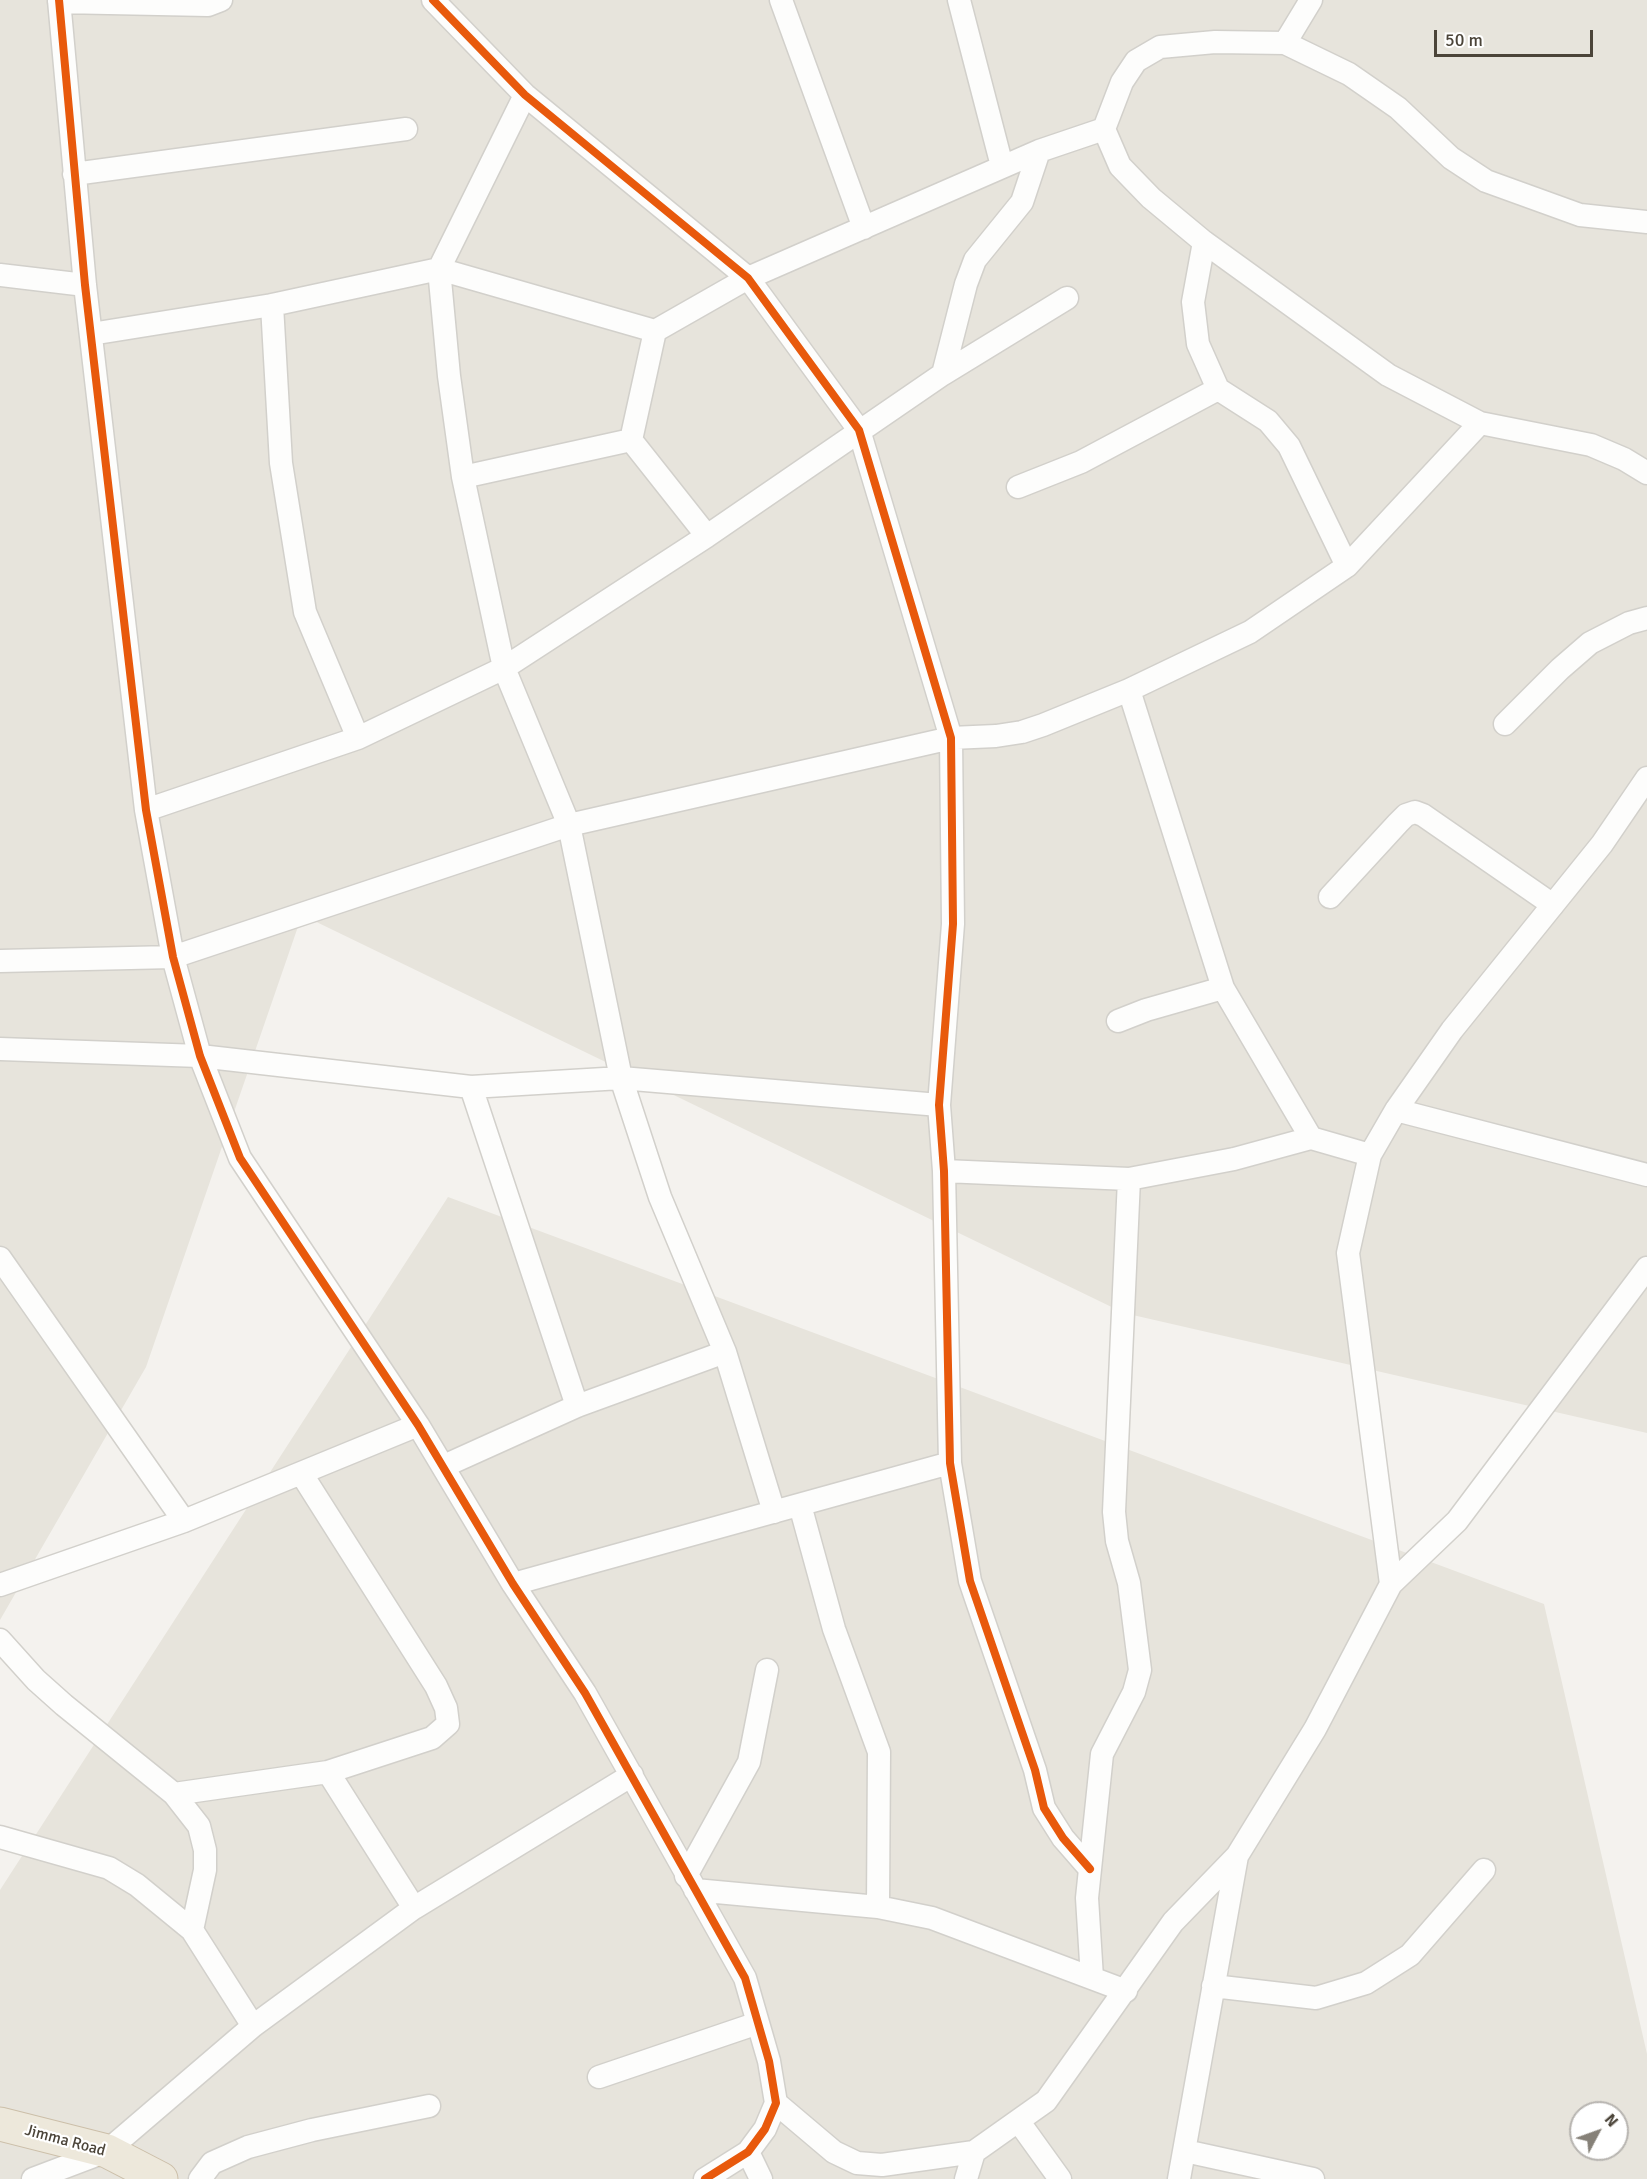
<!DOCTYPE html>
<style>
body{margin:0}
#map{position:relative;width:1647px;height:2179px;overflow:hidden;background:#f4f2ee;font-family:Signika,sans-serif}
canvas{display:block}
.north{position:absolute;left:1569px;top:2101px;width:60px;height:60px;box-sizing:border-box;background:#fff;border:2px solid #b7b4b0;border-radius:50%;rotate:49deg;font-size:16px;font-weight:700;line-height:24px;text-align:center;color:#4b4439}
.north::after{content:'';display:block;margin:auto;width:21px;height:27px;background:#868178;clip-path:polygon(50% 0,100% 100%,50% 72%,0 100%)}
.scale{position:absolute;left:1434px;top:30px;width:159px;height:27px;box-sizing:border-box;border:3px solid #4b4439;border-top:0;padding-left:8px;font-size:18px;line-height:21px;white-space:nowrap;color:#4b4439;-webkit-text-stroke:4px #fff;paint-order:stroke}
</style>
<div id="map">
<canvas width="1647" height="2179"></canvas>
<div class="north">N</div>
<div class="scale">50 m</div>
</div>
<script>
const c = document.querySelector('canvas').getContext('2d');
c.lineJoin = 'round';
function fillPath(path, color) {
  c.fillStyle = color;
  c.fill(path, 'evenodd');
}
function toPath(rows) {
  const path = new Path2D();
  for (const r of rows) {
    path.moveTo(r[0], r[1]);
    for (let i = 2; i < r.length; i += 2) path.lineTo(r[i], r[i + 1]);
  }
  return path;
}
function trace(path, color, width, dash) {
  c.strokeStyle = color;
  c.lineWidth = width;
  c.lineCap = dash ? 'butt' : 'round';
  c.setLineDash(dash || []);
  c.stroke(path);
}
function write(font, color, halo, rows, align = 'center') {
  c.font = font + ' Signika,sans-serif';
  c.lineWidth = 4.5;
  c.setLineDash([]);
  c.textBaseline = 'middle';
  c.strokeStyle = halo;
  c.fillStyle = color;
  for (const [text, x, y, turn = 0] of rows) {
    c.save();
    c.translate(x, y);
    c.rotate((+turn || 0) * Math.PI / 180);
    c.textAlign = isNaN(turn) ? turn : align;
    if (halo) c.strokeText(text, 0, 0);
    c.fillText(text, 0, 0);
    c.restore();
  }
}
fillPath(toPath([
 [0,0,1647,0,1647,1433,1124,1313,302,915,146,1367,0,1620],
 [448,1197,1544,1604,1647,2054,1647,2179,0,2179,0,1890],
 [1581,2113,1617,2113,1617,2149,1581,2149]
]), '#e7e4dc');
const minor = toPath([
 [59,0,85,285,146,810,173,957,200,1056,240,1158,418,1425,513,1584,585,1693,745,1978,769,2061,776,2103,765,2129,748,2152,705,2179],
 [433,0,525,95,748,278,859,430,951,738,953,924,939,1105,944,1171,950,1463,970,1581,1035,1770,1044,1808,1063,1838,1090,1869],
 [781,0,864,228],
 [959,0,1002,166],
 [59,2,208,5,221,0],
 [1285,43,1311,0],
 [525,95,439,269,449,376,463,477,504,668,569,825,621,1078,660,1197,725,1352,774,1512],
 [1104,129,1122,82,1136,61,1160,47,1215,42,1285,43,1349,74,1398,108,1451,158,1486,181,1580,215,1647,222],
 [74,174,406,129],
 [1204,242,1193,302,1198,344,1218,389],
 [0,275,85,285],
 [272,305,281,463,305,612,358,738],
 [91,334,272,305,439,269,655,331,748,278,1039,151,1104,129,1120,166,1151,198,1204,242,1388,375,1480,423,1591,445,1624,459,1647,473],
 [943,374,1067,298],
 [631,440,707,536],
 [631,440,655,331],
 [463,477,631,440],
 [1018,487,1081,462,1218,389,1268,421,1289,446,1347,566],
 [1129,690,1223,988,1311,1138],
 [1505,724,1560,669,1590,643,1629,623,1647,618],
 [146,810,358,738,504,668,707,536,943,374,966,284,975,260,1022,202,1039,151],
 [1330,897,1398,823,1406,815,1415,812,1423,815,1553,905],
 [0,961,173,957,569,825,951,738,996,736,1022,732,1043,725,1129,690,1250,632,1347,566,1480,423],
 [1118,1021,1146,1010,1223,988],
 [0,1049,200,1056,471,1087,621,1078,939,1105],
 [471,1087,577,1406],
 [1396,1110,1647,1175],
 [944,1171,1129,1179,1234,1159,1311,1138,1370,1155],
 [0,1258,184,1521],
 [444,1466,577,1406,725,1352],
 [800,1505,834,1629,879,1752,878,1907],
 [513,1584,950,1463],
 [1391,1584,1348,1253,1370,1155,1396,1110,1452,1030,1602,844,1647,778],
 [0,1585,184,1521,418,1425],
 [0,1640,36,1680,64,1705,174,1794,199,1826,205,1850,205,1870,192,1930],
 [328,1772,414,1908],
 [174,1794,328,1772,432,1738,448,1724,446,1708,436,1686,301,1473],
 [0,1837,109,1868,137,1885,192,1930,253,2026],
 [686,1876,749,1762,767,1670],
 [695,1890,878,1907,932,1918,1126,1991],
 [1092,1978,1087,1898,1102,1754,1134,1692,1140,1670,1129,1583,1117,1541,1114,1512,1129,1179],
 [1213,1986,1316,1998,1366,1983,1410,1955,1484,1870],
 [599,2077,758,2023],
 [776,2103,834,2152,857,2163,882,2165,974,2152,1046,2101,1173,1922,1237,1856,1315,1729,1391,1584,1457,1521,1647,1268],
 [1019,2122,1060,2179],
 [1185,2151,1313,2179],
 [748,2152,761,2179],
 [33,2179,107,2151,253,2026,414,1908,632,1775],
 [200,2179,212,2163,248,2147,312,2130,429,2106],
 [966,2179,974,2152],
 [1179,2179,1237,1856]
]);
const highway = toPath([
 [0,2124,107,2151,161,2179]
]);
trace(minor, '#d2d0cb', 25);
trace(highway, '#ccbfa9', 35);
trace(minor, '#fdfdfc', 22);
trace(highway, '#ede8db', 33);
trace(toPath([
 [59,0,85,285,146,810,173,957,200,1056,240,1158,418,1425,513,1584,585,1693,745,1978,769,2061,776,2103,765,2129,748,2152,705,2179],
 [433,0,525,95,748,278,859,430,951,738,953,924,939,1105,944,1171,950,1463,970,1581,1035,1770,1044,1808,1063,1838,1090,1869]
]), '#e8590c', 8);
write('16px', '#4b4439', '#fff', [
 ["Jimma Road",65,2141,15]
]);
</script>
